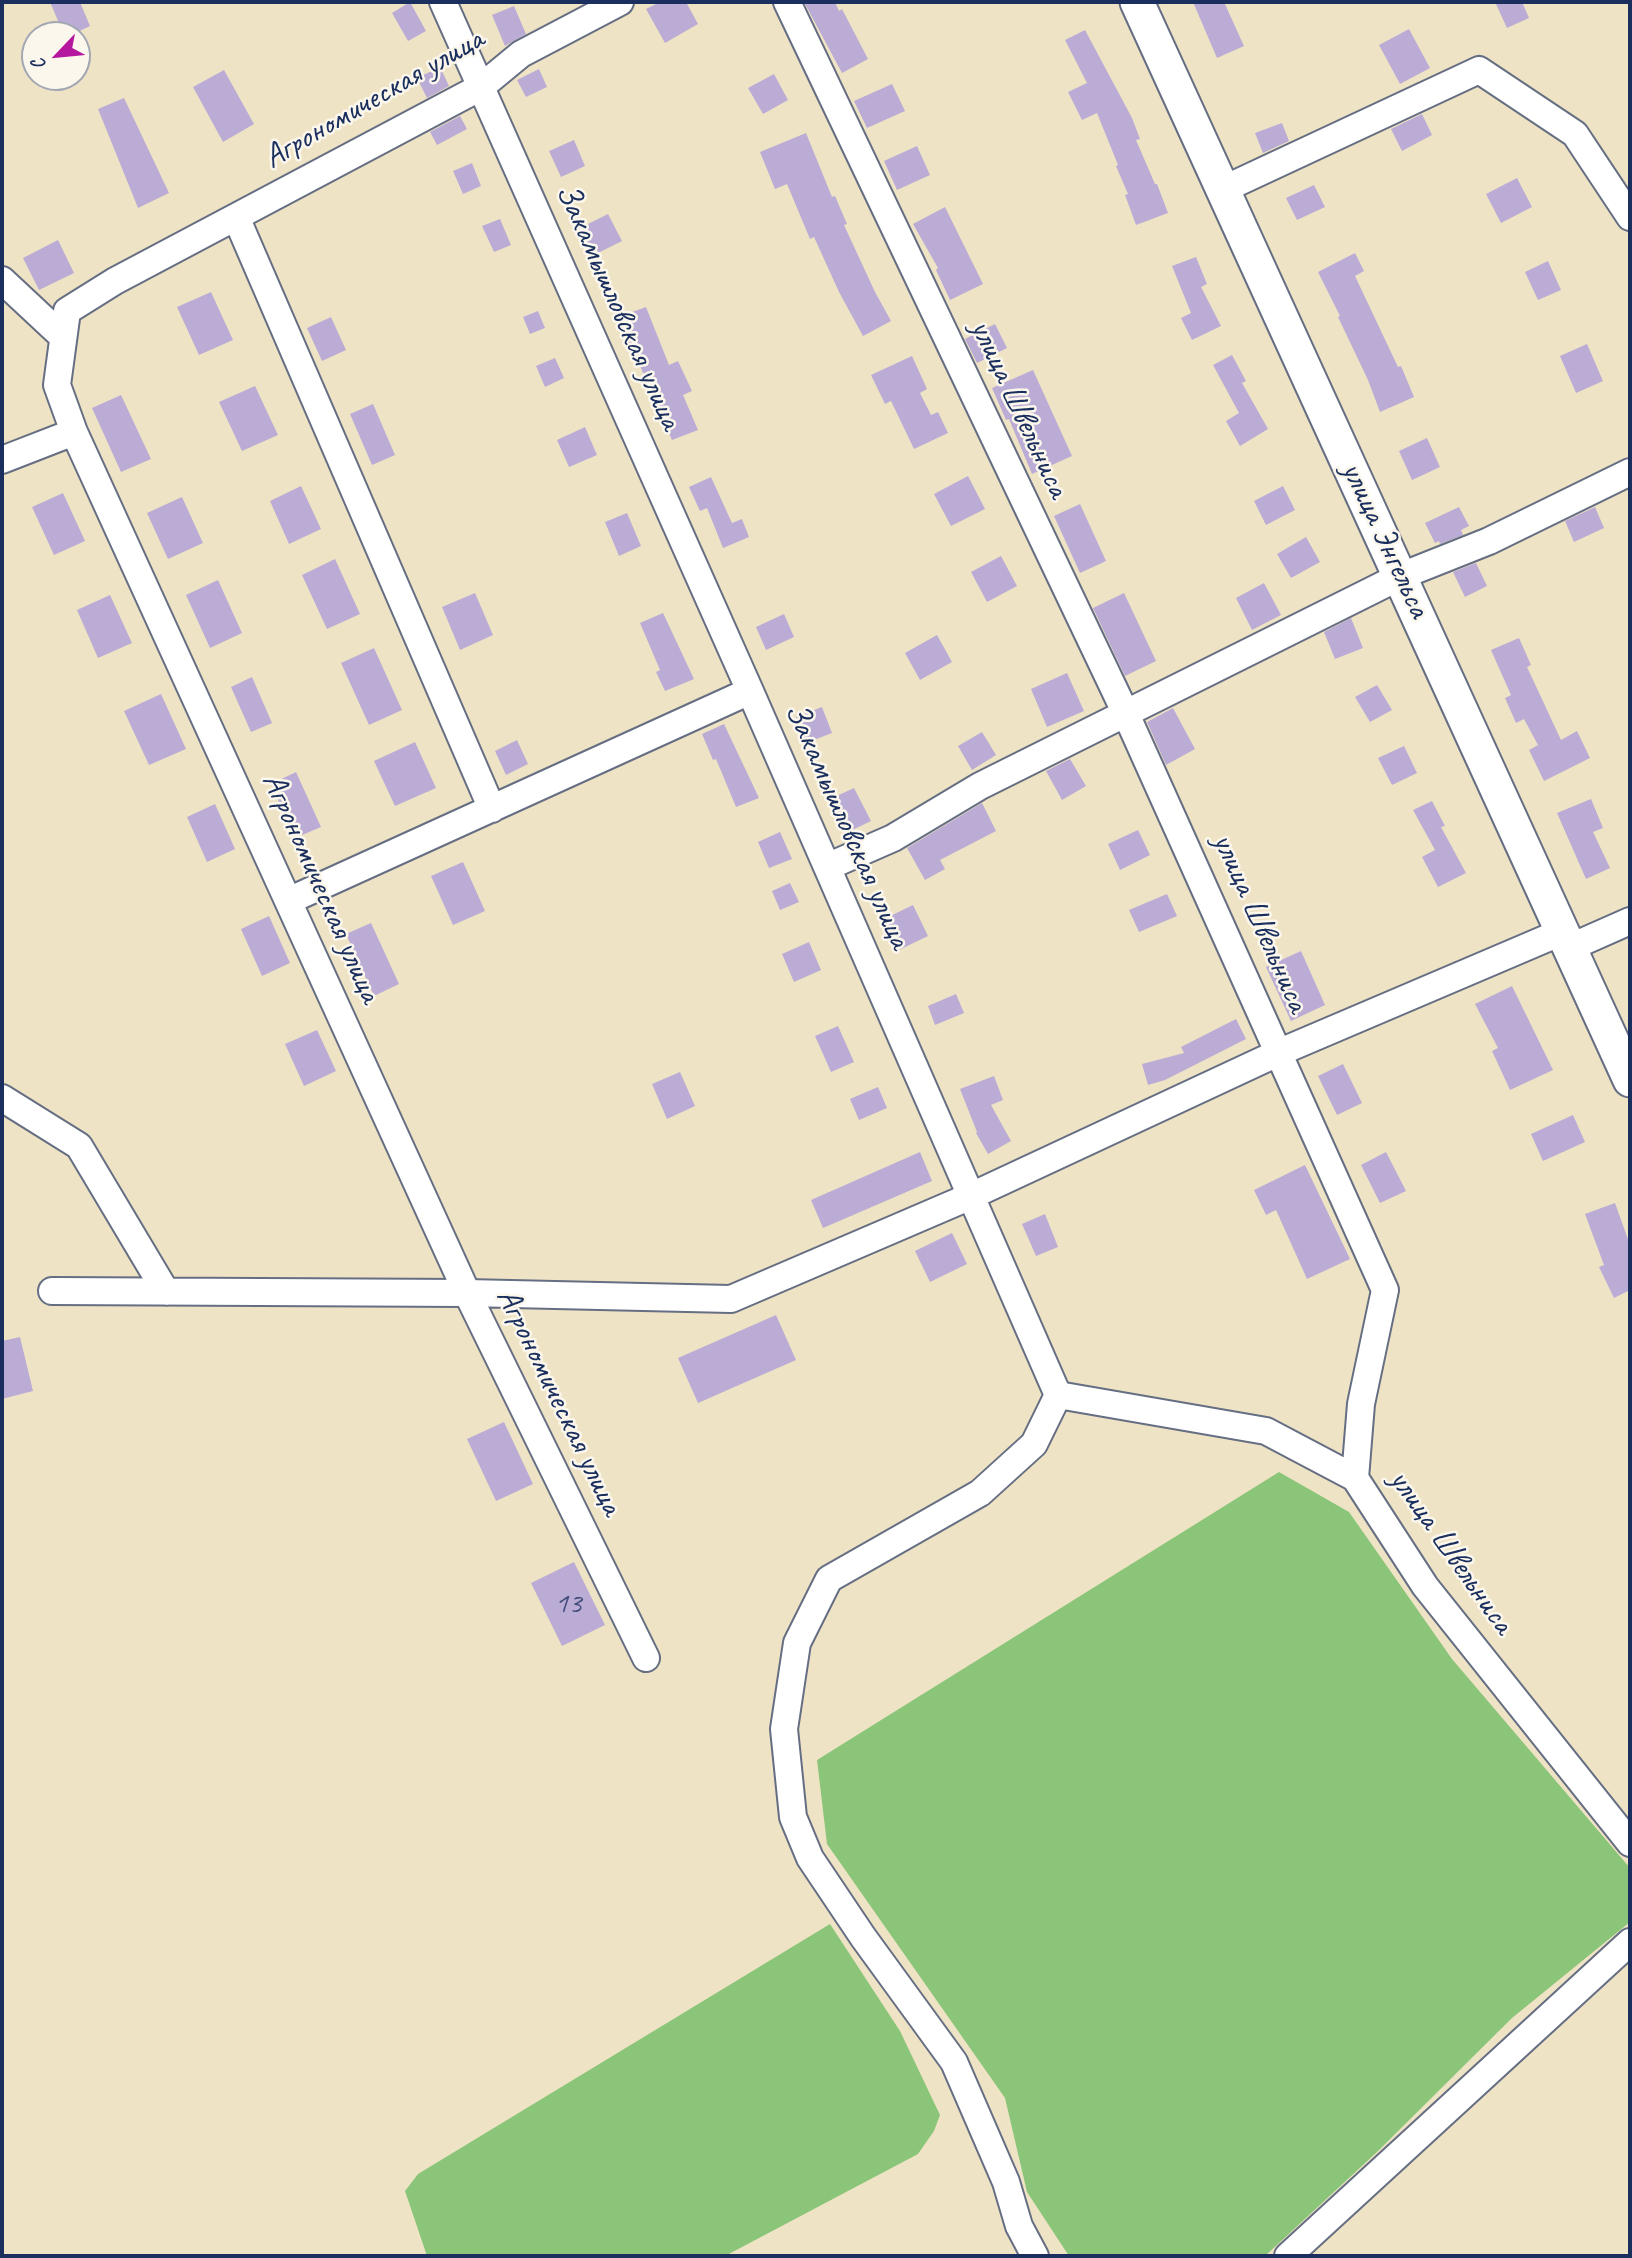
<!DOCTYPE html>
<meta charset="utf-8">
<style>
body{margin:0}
#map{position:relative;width:1632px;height:2258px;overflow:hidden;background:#efe3c5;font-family:Caveat,sans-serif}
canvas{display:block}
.frame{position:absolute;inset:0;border:4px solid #1b2f5e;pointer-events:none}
.north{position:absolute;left:21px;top:21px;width:70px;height:70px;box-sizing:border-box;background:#fbf7ec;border:2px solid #a1a7b3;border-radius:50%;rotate:244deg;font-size:19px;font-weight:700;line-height:28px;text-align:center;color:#1b2f5e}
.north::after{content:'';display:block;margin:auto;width:24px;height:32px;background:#b5179e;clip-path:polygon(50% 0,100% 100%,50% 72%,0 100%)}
</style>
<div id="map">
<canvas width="1632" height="2258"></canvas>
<div class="frame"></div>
<div class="north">С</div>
</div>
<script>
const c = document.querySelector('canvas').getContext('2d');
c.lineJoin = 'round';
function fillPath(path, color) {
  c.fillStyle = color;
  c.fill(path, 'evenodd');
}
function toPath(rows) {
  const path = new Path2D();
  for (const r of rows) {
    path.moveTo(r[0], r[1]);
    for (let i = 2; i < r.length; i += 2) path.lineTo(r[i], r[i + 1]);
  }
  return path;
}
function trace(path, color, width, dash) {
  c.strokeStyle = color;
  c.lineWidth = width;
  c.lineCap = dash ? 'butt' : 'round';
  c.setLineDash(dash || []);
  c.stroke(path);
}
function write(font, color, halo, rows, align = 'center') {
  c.font = font + ' Caveat,sans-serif';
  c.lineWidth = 5;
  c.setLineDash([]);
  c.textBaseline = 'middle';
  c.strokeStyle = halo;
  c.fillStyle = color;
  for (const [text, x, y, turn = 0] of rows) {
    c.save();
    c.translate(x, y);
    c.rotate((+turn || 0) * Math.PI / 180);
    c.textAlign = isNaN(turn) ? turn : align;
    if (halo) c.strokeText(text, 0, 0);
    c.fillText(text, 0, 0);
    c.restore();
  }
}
fillPath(toPath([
 [1279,1472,1349,1512,1452,1659,1630,1868,1630,1922,1512,2018,1377,2152,1265,2256,1069,2256,1027,2192,1005,2098,827,1844,817,1760],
 [830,1924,900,2031,940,2115,934,2131,918,2154,725,2256,427,2256,405,2191,418,2174]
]), '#8bc579');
fillPath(toPath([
 [50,2,80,2,90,26,71,35,64,35],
 [410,2,426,31,408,41,392,13],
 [660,2,686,2,698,24,665,43,646,9],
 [804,2,835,2,839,11,842,9,868,59,842,73],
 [1193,2,1224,2,1244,46,1217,58],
 [1495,2,1522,2,1529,18,1507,28],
 [514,6,526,34,505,46,492,15],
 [1409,29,1430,68,1400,84,1379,45],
 [1085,30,1132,118,1140,139,1136,140,1155,184,1157,184,1168,213,1136,225,1125,195,1128,194,1116,166,1118,165,1097,113,1082,120,1068,92,1087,83,1065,40],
 [440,67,449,86,427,98,417,78],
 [539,69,547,87,526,97,517,80],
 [224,70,254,124,223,142,193,87],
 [774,74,788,100,763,114,748,88],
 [892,84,905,111,867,128,854,101],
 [124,98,169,193,138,208,98,109],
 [1422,114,1432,135,1402,151,1391,129],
 [460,116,467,129,437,145,430,132],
 [1282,123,1289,141,1263,153,1255,133],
 [806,133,832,197,835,196,847,224,844,225,875,292,891,321,863,336,839,292,814,237,810,239,787,184,775,189,760,152],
 [574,140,585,166,561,177,549,151],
 [917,146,930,175,897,190,884,161],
 [472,163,481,186,463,194,453,171],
 [1517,178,1532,207,1501,223,1486,194],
 [1314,185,1325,207,1297,220,1286,198],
 [945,207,983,284,950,300,936,270,938,268,913,224],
 [608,214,622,241,594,255,580,228],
 [500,219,511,245,494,252,482,226],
 [58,240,74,273,39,290,23,258],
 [1355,253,1364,271,1355,276,1398,367,1401,366,1414,397,1380,412,1368,380,1338,317,1340,316,1318,272],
 [1196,257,1207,284,1201,287,1221,326,1192,340,1181,318,1191,313,1172,266],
 [1548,261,1561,290,1538,300,1525,272],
 [211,292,233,340,199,355,177,307],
 [646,307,669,365,678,361,692,391,683,395,698,430,672,440,634,352,631,353,618,317],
 [538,311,545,328,530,334,523,317],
 [331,317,346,350,322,361,307,328],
 [995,324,1007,348,977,363,965,339],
 [1587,344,1603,381,1576,393,1560,356],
 [1232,355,1246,381,1242,383,1268,429,1240,446,1226,421,1239,413,1213,365],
 [912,356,927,389,920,393,931,415,938,412,948,433,914,449,891,401,885,404,871,375],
 [555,358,564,378,545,387,536,366],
 [1033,370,1072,456,1032,474,1009,419,1006,420,992,388],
 [255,386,278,435,242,451,219,402],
 [121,395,151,459,121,472,92,408],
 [373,404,395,455,372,465,350,414],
 [585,427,597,455,569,467,557,440],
 [1427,438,1440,467,1412,480,1399,451],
 [968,476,985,509,951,526,934,494],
 [711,477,732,523,742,519,749,537,723,548,707,508,700,511,689,487],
 [301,486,321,529,289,544,270,501],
 [1283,486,1295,510,1266,525,1254,501],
 [63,493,85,541,54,555,32,507],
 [182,497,203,543,168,559,147,513],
 [1080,504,1106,561,1080,573,1054,516],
 [1459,507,1469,526,1461,530,1463,535,1440,544,1439,541,1435,543,1425,523],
 [1595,507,1604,528,1574,542,1565,521],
 [627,513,641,546,619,556,605,522],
 [1306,537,1320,562,1291,578,1277,554],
 [1001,556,1017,586,987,602,971,572],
 [335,559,360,614,327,629,302,575],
 [1476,563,1487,586,1465,597,1453,572],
 [218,580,242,633,210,648,186,595],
 [1264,583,1281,615,1252,630,1236,598],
 [475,593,493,635,460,650,442,607],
 [1124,593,1156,661,1125,676,1093,608],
 [110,595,132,643,98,658,77,610],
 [663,613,694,679,665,691,656,672,660,670,640,623],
 [784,614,794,637,766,650,756,627],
 [1351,618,1363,648,1335,659,1324,632],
 [937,635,952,662,920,680,905,653],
 [1519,638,1531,665,1527,667,1561,740,1577,731,1590,758,1544,781,1529,750,1538,745,1524,719,1516,723,1505,698,1511,695,1491,650],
 [374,648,402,710,369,725,341,663],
 [1067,673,1084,711,1047,727,1031,689],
 [252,677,272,723,251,732,231,687],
 [1377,685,1392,710,1370,722,1355,697],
 [161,694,186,749,149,765,124,711],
 [822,707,832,733,806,743,796,717],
 [1173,708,1195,749,1166,765,1147,722],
 [724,724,759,798,736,807,716,759,713,760,702,734],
 [982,732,996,755,972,770,958,746],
 [517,740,528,764,506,775,495,751],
 [415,742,436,788,395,806,374,761],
 [1404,746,1417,773,1392,785,1378,758],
 [1070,759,1086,786,1062,800,1046,771],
 [296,772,321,827,295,838,271,784],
 [854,788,871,821,844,834,828,800],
 [1591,799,1603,828,1593,832,1610,868,1586,879,1557,813],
 [1432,801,1445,826,1441,827,1466,873,1438,887,1422,857,1435,850,1413,810],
 [982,803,996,831,940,860,945,869,925,880,907,848],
 [215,804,235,849,207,862,187,817],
 [1138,830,1150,855,1120,870,1108,844],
 [780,832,792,859,769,868,758,842],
 [463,862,485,911,453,925,431,876],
 [790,883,799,902,780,910,772,891],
 [1167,894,1177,916,1139,932,1129,910],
 [913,905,928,936,899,950,884,919],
 [269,916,290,963,262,976,241,929],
 [371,923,399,984,374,996,346,934],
 [809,942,821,970,794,982,782,954],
 [1301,951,1325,1005,1291,1021,1266,967],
 [1512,986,1553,1070,1510,1090,1492,1051,1498,1048,1475,1004],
 [956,994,964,1013,935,1025,928,1006],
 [1236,1019,1246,1039,1165,1080,1148,1085,1142,1064,1184,1053,1181,1047],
 [838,1026,854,1062,831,1072,815,1036],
 [317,1030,336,1071,304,1086,285,1044],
 [1343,1064,1362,1103,1337,1115,1318,1076],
 [680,1072,695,1106,667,1119,652,1084],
 [994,1076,1003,1100,991,1105,1011,1141,988,1154,976,1133,977,1132,960,1089],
 [878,1087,887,1108,859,1120,850,1099],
 [1573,1115,1585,1142,1543,1161,1531,1134],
 [920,1152,932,1181,823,1228,811,1200],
 [1386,1152,1406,1191,1380,1203,1361,1165],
 [1305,1165,1350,1259,1307,1279,1276,1210,1266,1215,1254,1190],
 [1615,1203,1630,1245,1630,1290,1614,1298,1599,1267,1604,1265,1585,1214],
 [1045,1214,1058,1247,1036,1256,1022,1224],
 [952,1233,967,1264,930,1282,915,1251],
 [776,1315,796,1360,698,1403,678,1358],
 [20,1337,33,1391,2,1399,2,1341],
 [504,1422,533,1484,496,1501,467,1439],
 [574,1562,605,1625,562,1646,531,1583]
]), '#bbacd5');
const minor = toPath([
 [443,2,750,691,1058,1395,1266,1431,1355,1478],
 [620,2,521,54,481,87,115,281,67,311,57,385,74,432,467,1293,646,1658],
 [787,2,1126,714,1385,1290,1361,1404,1355,1478,1425,1586,1630,1843],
 [1224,189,1479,70,1575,134,1630,217],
 [236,217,492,809],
 [2,280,63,337],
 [2,460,74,432],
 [827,867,893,838,980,786,1401,576,1489,541,1630,472],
 [288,901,750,691],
 [1571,947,1630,921],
 [2,1098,79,1146,166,1292],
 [52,1291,467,1293,731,1299,971,1196,1280,1052,1564,931],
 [1035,2256,1019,2226,1006,2182,954,2062,863,1937,810,1858,793,1817,784,1729,797,1643,829,1579,980,1493,1034,1444,1058,1395],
 [1288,2256,1630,1942]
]);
const major = toPath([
 [1137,2,1630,1080]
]);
trace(minor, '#656e82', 30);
trace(major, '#656e82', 37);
trace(minor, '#fff', 26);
trace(major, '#fff', 33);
write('30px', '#434e7c', null, [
 ["13",568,1604]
]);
write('33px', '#1b2f5e', '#fbf7ec', [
 ["Агрономическая улица",374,99,-30],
 ["Закамышловская улица",618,307,66],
 ["улица Швельниса",1019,409,65],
 ["улица Энгельса",1385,540,65],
 ["Закамышловская улица",847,826,66],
 ["Агрономическая улица",321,888,66],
 ["улица Швельниса",1260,923,66],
 ["Агрономическая улица",559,1402,64],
 ["улица Швельниса",1451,1552,55]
]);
</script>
